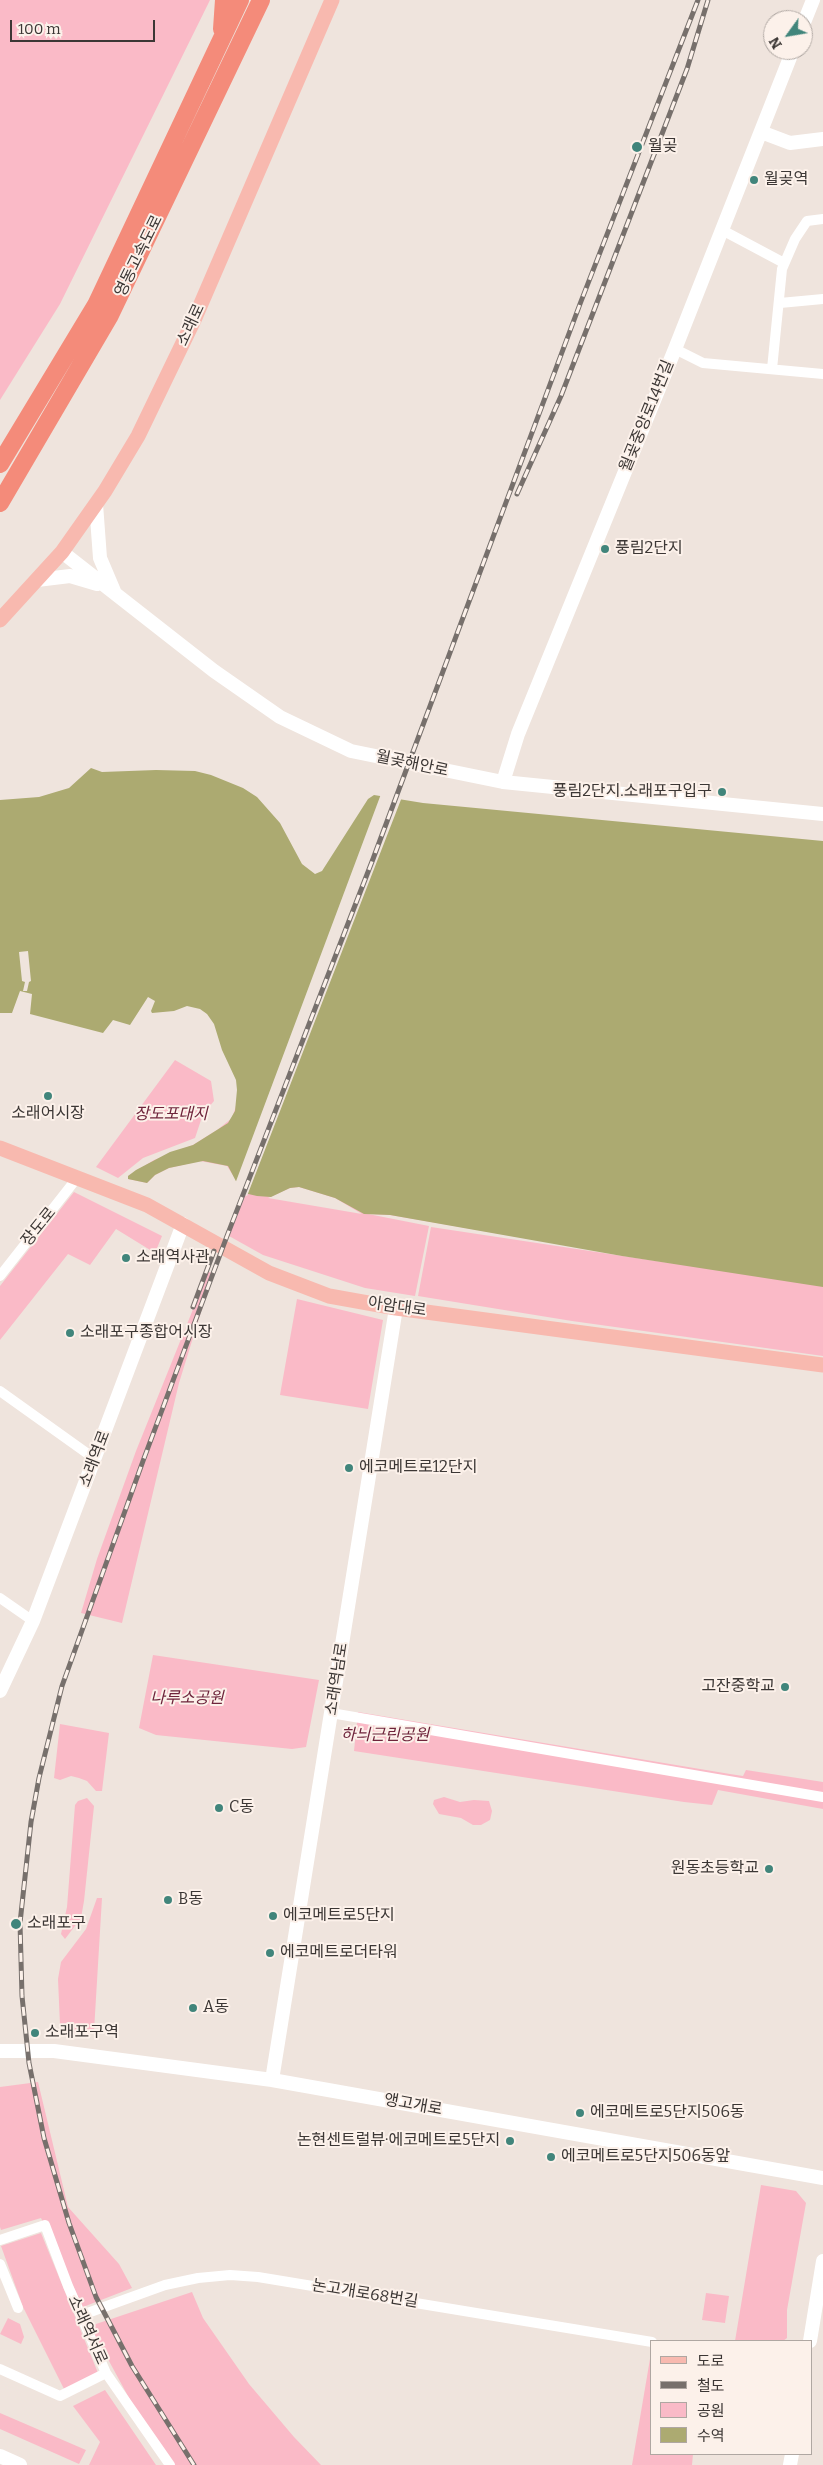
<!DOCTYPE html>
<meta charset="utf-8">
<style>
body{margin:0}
#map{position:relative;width:823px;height:2465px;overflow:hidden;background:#efe4dd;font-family:Bitter,"Noto Sans KR",serif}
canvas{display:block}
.legend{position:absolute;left:650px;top:2340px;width:162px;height:115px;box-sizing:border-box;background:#fcf1ea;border:1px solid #afa7a2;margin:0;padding:6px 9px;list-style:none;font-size:15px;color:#3c3735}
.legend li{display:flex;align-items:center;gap:10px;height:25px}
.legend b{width:25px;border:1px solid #afa7a2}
.north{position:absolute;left:763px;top:10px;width:50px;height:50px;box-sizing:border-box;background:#fcf1ea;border:1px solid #afa7a2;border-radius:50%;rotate:238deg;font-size:14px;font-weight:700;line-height:20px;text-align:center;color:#3c3735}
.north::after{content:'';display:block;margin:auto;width:18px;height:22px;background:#41857b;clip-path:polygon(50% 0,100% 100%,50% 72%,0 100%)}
.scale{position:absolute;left:10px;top:20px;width:145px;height:22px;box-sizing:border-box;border:2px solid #3c3735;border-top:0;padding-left:6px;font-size:15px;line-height:18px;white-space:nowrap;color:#3c3735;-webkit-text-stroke:4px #fcf1ea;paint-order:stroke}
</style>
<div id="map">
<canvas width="823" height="2465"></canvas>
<ul class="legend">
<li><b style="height:6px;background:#f8b9af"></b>도로</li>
<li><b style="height:6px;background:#77706c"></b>철도</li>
<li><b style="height:14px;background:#fabac7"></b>공원</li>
<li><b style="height:14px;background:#acaa71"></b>수역</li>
</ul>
<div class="north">N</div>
<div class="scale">100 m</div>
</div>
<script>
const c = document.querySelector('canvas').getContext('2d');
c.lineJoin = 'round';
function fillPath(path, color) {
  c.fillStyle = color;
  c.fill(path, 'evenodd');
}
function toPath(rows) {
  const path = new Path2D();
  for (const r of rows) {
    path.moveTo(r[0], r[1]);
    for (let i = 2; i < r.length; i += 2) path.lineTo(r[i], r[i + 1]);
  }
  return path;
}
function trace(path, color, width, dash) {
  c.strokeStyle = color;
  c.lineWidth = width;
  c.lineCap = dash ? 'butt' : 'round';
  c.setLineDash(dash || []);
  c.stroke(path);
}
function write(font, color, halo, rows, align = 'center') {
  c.font = font + ' Bitter,"Noto Sans KR",serif';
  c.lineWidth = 4;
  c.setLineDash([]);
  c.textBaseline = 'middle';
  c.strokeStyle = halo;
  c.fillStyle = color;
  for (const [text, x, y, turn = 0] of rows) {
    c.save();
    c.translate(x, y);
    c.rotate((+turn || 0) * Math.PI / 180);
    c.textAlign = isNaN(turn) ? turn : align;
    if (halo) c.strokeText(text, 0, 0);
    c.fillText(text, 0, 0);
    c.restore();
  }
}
fillPath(toPath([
 [0,0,210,0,60,304,0,400],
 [175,1060,211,1081,214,1101,203,1114,195,1138,143,1158,118,1178,96,1167],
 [236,1106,823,1204,823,1356,572,1321,418,1296,431,1227,676,1264,390,1215,368,1214,429,1226,415,1296,365,1288,263,1255,229,1236,242,1193,245,1194,227,1166,200,1161,169,1168,155,1175,147,1183,128,1179,128,1176,154,1160,193,1145,217,1130,232,1118],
 [299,1187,335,1198,362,1214,268,1198,290,1188],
 [74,1192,162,1236,155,1253,116,1229,90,1265,68,1254,0,1340,0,1286],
 [208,1272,213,1273,179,1383,122,1623,81,1613,97,1559,136,1451],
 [297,1299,383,1320,368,1409,280,1395],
 [153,1655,319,1680,306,1747,292,1749,156,1735,139,1728],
 [358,1712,730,1774,743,1776,746,1770,823,1782,823,1809,718,1790,712,1805,684,1802,354,1751],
 [60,1724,109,1733,102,1791,96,1791,87,1781,79,1778,71,1776,60,1780,54,1778],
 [444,1797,460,1802,474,1800,489,1801,492,1811,490,1820,481,1825,473,1825,461,1818,439,1814,433,1804,434,1800],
 [87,1798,94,1806,84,1901,81,1918,65,1939,61,1934,67,1907,75,1805,78,1801],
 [97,1898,102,1898,94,2031,85,2037,68,2034,60,2025,58,1979,61,1962,86,1929],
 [38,2082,68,2207,119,2264,132,2288,83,2307,41,2218,1,2230,0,2227,0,2087],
 [761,2185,796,2191,806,2203,787,2310,787,2338,783,2341,735,2341],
 [41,2233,98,2373,64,2389,23,2307,1,2246],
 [192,2292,203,2318,249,2384,294,2437,321,2465,175,2465,135,2409,90,2326],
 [706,2293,729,2296,725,2323,702,2320],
 [8,2318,20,2324,24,2337,21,2344,0,2334],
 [651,2353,652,2454,693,2454,692,2465,632,2465],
 [105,2390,156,2465,89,2465,100,2442,73,2406],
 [0,2413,86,2450,79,2464,0,2429]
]), '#fabac7');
fillPath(toPath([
 [91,768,102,772,156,770,195,771,211,775,243,788,257,797,280,823,302,864,315,874,322,871,368,799,374,795,423,803,823,841,823,1287,622,1256,390,1215,364,1214,335,1198,299,1187,290,1188,271,1197,257,1196,244,1193,240,1189,228,1166,203,1161,169,1168,155,1175,147,1183,128,1179,128,1176,136,1170,170,1152,193,1145,228,1123,235,1111,237,1090,236,1080,222,1050,214,1024,207,1014,200,1009,187,1006,174,1011,152,1013,151,1011,155,1001,148,997,130,1025,113,1020,103,1033,30,1014,32,994,20,991,12,1013,0,1013,0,800,39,797,69,788]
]), '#acaa71');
fillPath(toPath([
 [381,794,402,797,247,1196,243,1195,235,1184],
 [28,951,31,981,29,982,27,991,23,991,25,982,22,981,19,952]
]), '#efe4dd');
trace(toPath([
 [722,230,784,263],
 [780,303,823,299],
 [675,349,703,363,823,374],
 [772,369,782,269,795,239,807,221,823,219],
 [0,1276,77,1178],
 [0,1391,95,1459],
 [0,1598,33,1621],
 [331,1713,823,1797],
 [0,2240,45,2225,68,2286,106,2373,170,2465],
 [0,2264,18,2308],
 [82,2315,165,2285,198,2278,230,2275,258,2277,652,2342],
 [0,2369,60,2396,106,2373]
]), '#fff', 10);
trace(toPath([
 [803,25,813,0],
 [761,132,790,143,823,139],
 [96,504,100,558,114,591],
 [62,552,214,671,280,717,351,751,503,782,823,814],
 [37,580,70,576,97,584],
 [503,782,518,734,675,349,793,50],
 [0,1691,33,1621,183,1224],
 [0,2051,54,2051,272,2080,823,2178],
 [272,2080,396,1308],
 [810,2341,823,2261],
 [0,2456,20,2465],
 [790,2465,792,2454]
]), '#fff', 14);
trace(toPath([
 [0,620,62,552,105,491,138,436,194,320,332,0],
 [0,1148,147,1205,269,1273,329,1296,396,1308,823,1365]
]), '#f8b9af', 15);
trace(toPath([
 [222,29,224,0],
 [0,464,96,305,240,0],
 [0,503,109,317,261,0]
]), '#f48b7a', 18);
const rail = toPath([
 [517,494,561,396,687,69,708,0],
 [193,1307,214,1251],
 [194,2465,132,2366,96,2297,69,2223,44,2138,29,2063,22,1996,20,1923,31,1822,39,1778,62,1686,143,1461,227,1236,373,859,580,304,698,0]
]);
trace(rail, '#77706c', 5);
trace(rail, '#fcf1ea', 3, [9]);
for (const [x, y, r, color] of [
 [637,147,6,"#41857b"],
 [754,180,5,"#41857b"],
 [605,549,5,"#41857b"],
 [722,792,5,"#41857b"],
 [48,1096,5,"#41857b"],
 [126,1258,5,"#41857b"],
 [70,1333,5,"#41857b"],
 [349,1468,5,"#41857b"],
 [785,1687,5,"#41857b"],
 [219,1808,5,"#41857b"],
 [769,1869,5,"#41857b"],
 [168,1900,5,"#41857b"],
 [273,1916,5,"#41857b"],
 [16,1924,6,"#41857b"],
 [270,1953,5,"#41857b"],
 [193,2008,5,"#41857b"],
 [35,2033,5,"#41857b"],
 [580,2113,5,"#41857b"],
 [510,2141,5,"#41857b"],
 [551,2157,5,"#41857b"]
]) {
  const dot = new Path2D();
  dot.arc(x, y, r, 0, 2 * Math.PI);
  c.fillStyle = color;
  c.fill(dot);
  trace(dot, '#fcf1ea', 2);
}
write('16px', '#3c3735', '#fcf1ea', [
 ["월곶",648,147],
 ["월곶역",764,180],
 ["풍림2단지",615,549],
 ["풍림2단지.소래포구입구",712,792,"right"],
 ["소래어시장",48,1114,"center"],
 ["소래역사관",136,1258],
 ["소래포구종합어시장",80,1333],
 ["에코메트로12단지",359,1468],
 ["고잔중학교",775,1687,"right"],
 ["C동",229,1808],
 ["원동초등학교",759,1869,"right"],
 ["B동",178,1900],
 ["에코메트로5단지",283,1916],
 ["소래포구",27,1924],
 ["에코메트로더타워",280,1953],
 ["A동",203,2008],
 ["소래포구역",45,2033],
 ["에코메트로5단지506동",590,2113],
 ["논현센트럴뷰·에코메트로5단지",500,2141,"right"],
 ["에코메트로5단지506동앞",561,2157]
], 'left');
write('16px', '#3c3735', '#fcf1ea', [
 ["영동고속도로",139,256,-64],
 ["소래로",191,325,-65],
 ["월곶중앙로14번길",647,416,-68],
 ["월곶해안로",412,764,12],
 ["장도로",39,1227,-51],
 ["아암대로",397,1307,8],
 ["소래역로",95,1459,-69],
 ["소래역남로",337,1679,-81],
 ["앵고개로",413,2105,10],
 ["논고개로68번길",365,2294,9],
 ["소래역서로",87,2330,66]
]);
write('italic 16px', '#6e243b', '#fcf1ea', [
 ["장도포대지",171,1115],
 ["나루소공원",187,1699],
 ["하늬근린공원",385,1736]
]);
</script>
